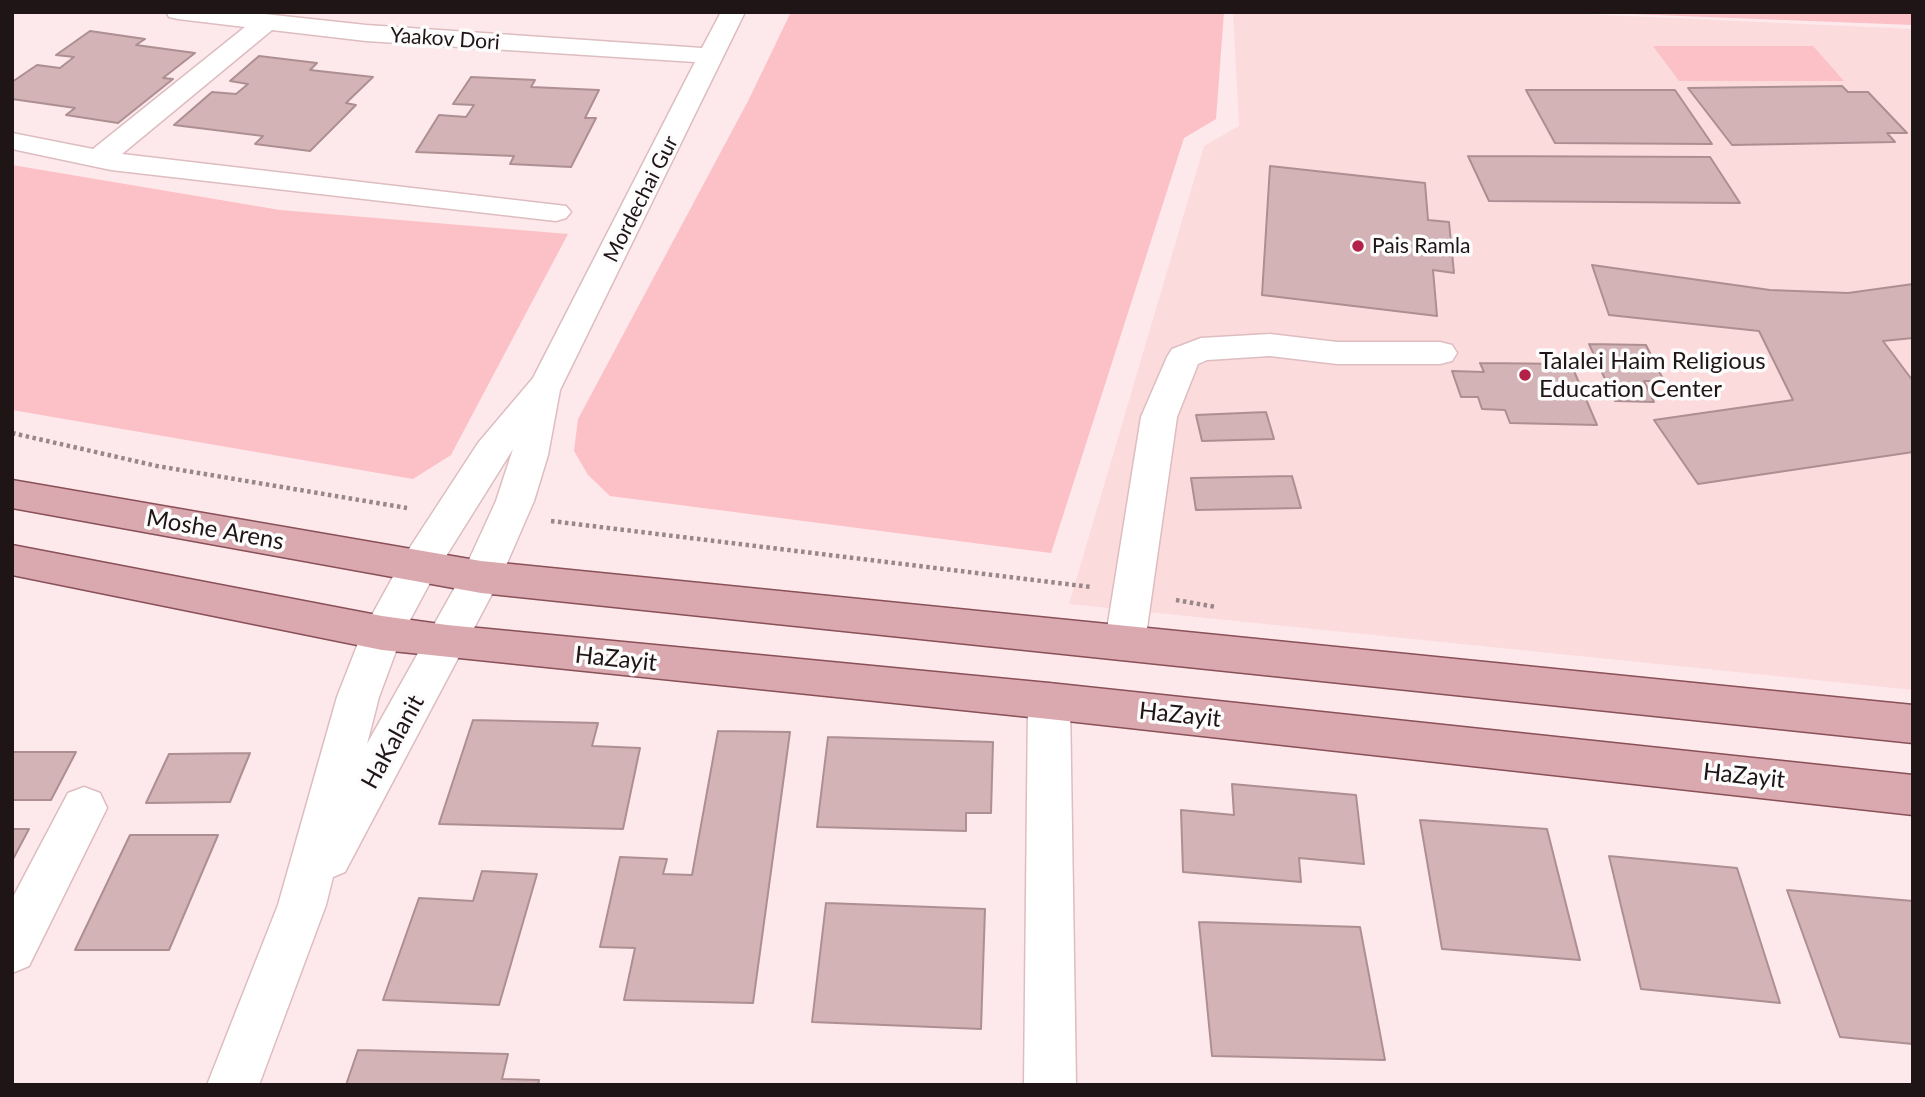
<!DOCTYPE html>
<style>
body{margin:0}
#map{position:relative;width:1925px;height:1097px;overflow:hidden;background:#fde9eb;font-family:Lato,sans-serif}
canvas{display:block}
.frame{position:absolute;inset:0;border:14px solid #201516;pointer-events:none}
</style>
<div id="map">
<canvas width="1925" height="1097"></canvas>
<div class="frame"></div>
</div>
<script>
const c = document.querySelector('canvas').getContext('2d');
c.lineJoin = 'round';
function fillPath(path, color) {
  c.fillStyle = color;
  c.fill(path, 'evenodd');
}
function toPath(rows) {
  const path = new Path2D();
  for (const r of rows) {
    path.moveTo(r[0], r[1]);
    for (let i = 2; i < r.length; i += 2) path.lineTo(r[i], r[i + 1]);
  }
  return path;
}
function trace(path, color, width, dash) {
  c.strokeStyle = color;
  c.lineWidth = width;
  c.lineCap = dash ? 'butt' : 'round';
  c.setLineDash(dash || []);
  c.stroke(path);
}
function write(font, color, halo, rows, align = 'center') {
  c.font = font + ' Lato,sans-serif';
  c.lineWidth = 7;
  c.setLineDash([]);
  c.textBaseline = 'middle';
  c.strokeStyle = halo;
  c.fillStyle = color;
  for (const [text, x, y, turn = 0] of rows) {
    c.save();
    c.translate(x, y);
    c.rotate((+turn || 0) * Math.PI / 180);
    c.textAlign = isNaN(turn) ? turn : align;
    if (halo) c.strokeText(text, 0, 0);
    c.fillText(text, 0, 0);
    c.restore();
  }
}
fillPath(toPath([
 [1233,12,1540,12,1913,29,1913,690,1069,604,1204,146,1239,126]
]), '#fcdbdd');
fillPath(toPath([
 [791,12,1224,12,1216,119,1184,138,1051,553,610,496,588,475,574,451,578,419,748,101],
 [1578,12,1913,12,1913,25],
 [1653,46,1813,46,1844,81,1679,81],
 [12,165,280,210,568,234,451,455,413,479,12,410]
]), '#fcc0c7');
const building = toPath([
 [90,31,145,39,136,45,195,53,163,78,173,79,118,123,66,115,75,108,12,99,12,82,37,65,60,68,74,57,56,55,90,31],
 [259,56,317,63,310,70,373,77,346,103,356,105,310,151,255,144,263,136,174,125,212,92,236,94,248,84,230,81,259,56],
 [471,77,535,80,531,87,599,90,585,118,596,118,571,167,510,164,514,156,416,152,439,115,466,117,474,105,453,104,471,77],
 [1842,86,1848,92,1868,92,1907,133,1887,133,1895,142,1732,145,1688,88,1842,86],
 [1526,90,1675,90,1712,144,1555,143,1526,90],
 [1468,156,1710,157,1740,203,1489,201,1468,156],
 [1270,166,1425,183,1428,220,1449,222,1454,273,1433,270,1437,316,1262,295,1270,166],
 [1592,265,1770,290,1848,293,1913,284,1913,338,1883,341,1913,381,1913,452,1698,484,1654,420,1793,400,1759,331,1609,315,1592,265],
 [1589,344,1646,345,1664,381,1644,381,1654,402,1615,401,1589,344],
 [1480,363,1571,364,1597,425,1510,423,1505,410,1482,409,1478,397,1461,397,1452,371,1484,372,1480,363],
 [1266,412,1274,439,1202,441,1196,415,1266,412],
 [1292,476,1301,508,1196,510,1191,478,1292,476],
 [473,720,598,723,592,746,640,748,623,829,439,824,473,720],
 [718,731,790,732,753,1003,624,1000,635,948,600,947,620,857,667,859,663,874,692,875,718,731],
 [828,737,993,742,991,813,966,813,966,831,817,827,828,737],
 [12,752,76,752,51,800,12,800,12,752],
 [250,753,230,802,146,803,169,754,250,753],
 [1232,784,1356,795,1364,864,1299,858,1301,882,1183,872,1181,810,1234,815,1232,784],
 [1420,820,1547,829,1580,960,1442,949,1420,820],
 [12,829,29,829,12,861,12,829],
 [130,835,218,835,169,950,75,950,130,835],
 [1609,856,1737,868,1780,1003,1641,989,1609,856],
 [482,871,537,874,499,1005,383,1000,419,898,473,901,482,871],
 [1787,890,1913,901,1913,1044,1840,1037,1787,890],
 [826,903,985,909,981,1029,812,1022,826,903],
 [1199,922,1360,927,1385,1060,1212,1056,1199,922],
 [358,1050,508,1054,502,1079,539,1080,538,1085,346,1085,358,1050]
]);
fillPath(building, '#d3b3b6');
trace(building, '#ad8f92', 2);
const minor = toPath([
 [166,12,246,12,366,25,702,48,721,12,745,12,560,390,548,455,534,501,501,577,345,872,333,877,326,905,259,1085,207,1085,278,905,337,697,362,633,405,555,478,443,533,378,695,62,366,41,272,30,122,154,566,206,571,212,566,218,556,221,111,170,12,149,12,133,93,149,245,27,178,19,169,17,166,12],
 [513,449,496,501,463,573,367,744,379,697,402,635,433,577,513,449],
 [1270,334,1337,342,1440,342,1452,345,1457,353,1452,361,1440,364,1337,364,1270,356,1207,360,1198,364,1177,417,1145,642,1139,654,1125,659,1111,654,1105,642,1141,417,1167,357,1172,349,1201,338,1270,334],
 [1049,683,1064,688,1070,701,1076,1085,1024,1085,1028,701,1034,688,1049,683],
 [84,787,100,793,107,808,29,966,12,973,12,899,68,793,84,787]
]);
const major = toPath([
 [12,480,481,561,1913,705,1913,743,481,593,12,508,12,480],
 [12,545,382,616,447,625,1049,683,1913,775,1913,815,1049,719,382,650,12,575,12,545]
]);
trace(minor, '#ddbdc0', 3);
trace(major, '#895057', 3);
trace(toPath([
 [12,433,157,466,407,508],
 [551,521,1091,587],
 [1176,600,1216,607]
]), '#978789', 4.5, [3.5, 3.5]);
fillPath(minor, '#fff');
fillPath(major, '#daa9af');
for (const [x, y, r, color] of [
 [1358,246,7,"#b32149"],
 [1525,375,7,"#b32149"]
]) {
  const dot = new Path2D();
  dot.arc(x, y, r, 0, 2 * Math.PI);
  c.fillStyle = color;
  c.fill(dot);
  trace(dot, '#fcfcfc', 2.5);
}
write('21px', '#201516', '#fcfcfc', [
 ["Yaakov Dori",445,39,4],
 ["Mordechai Gur",641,199,-63]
]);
write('21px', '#201516', '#fcfcfc', [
 ["Pais Ramla",1372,246]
], 'left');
write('24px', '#201516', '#fcfcfc', [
 ["Talalei Haim Religious",1539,361],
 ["Education Center",1539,389]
], 'left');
write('24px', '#201516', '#fcfcfc', [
 ["Moshe Arens",215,530,10],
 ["HaZayit",616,659,6],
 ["HaZayit",1180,715,6],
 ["HaKalanit",393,742,-61],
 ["HaZayit",1744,776,6]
]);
</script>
